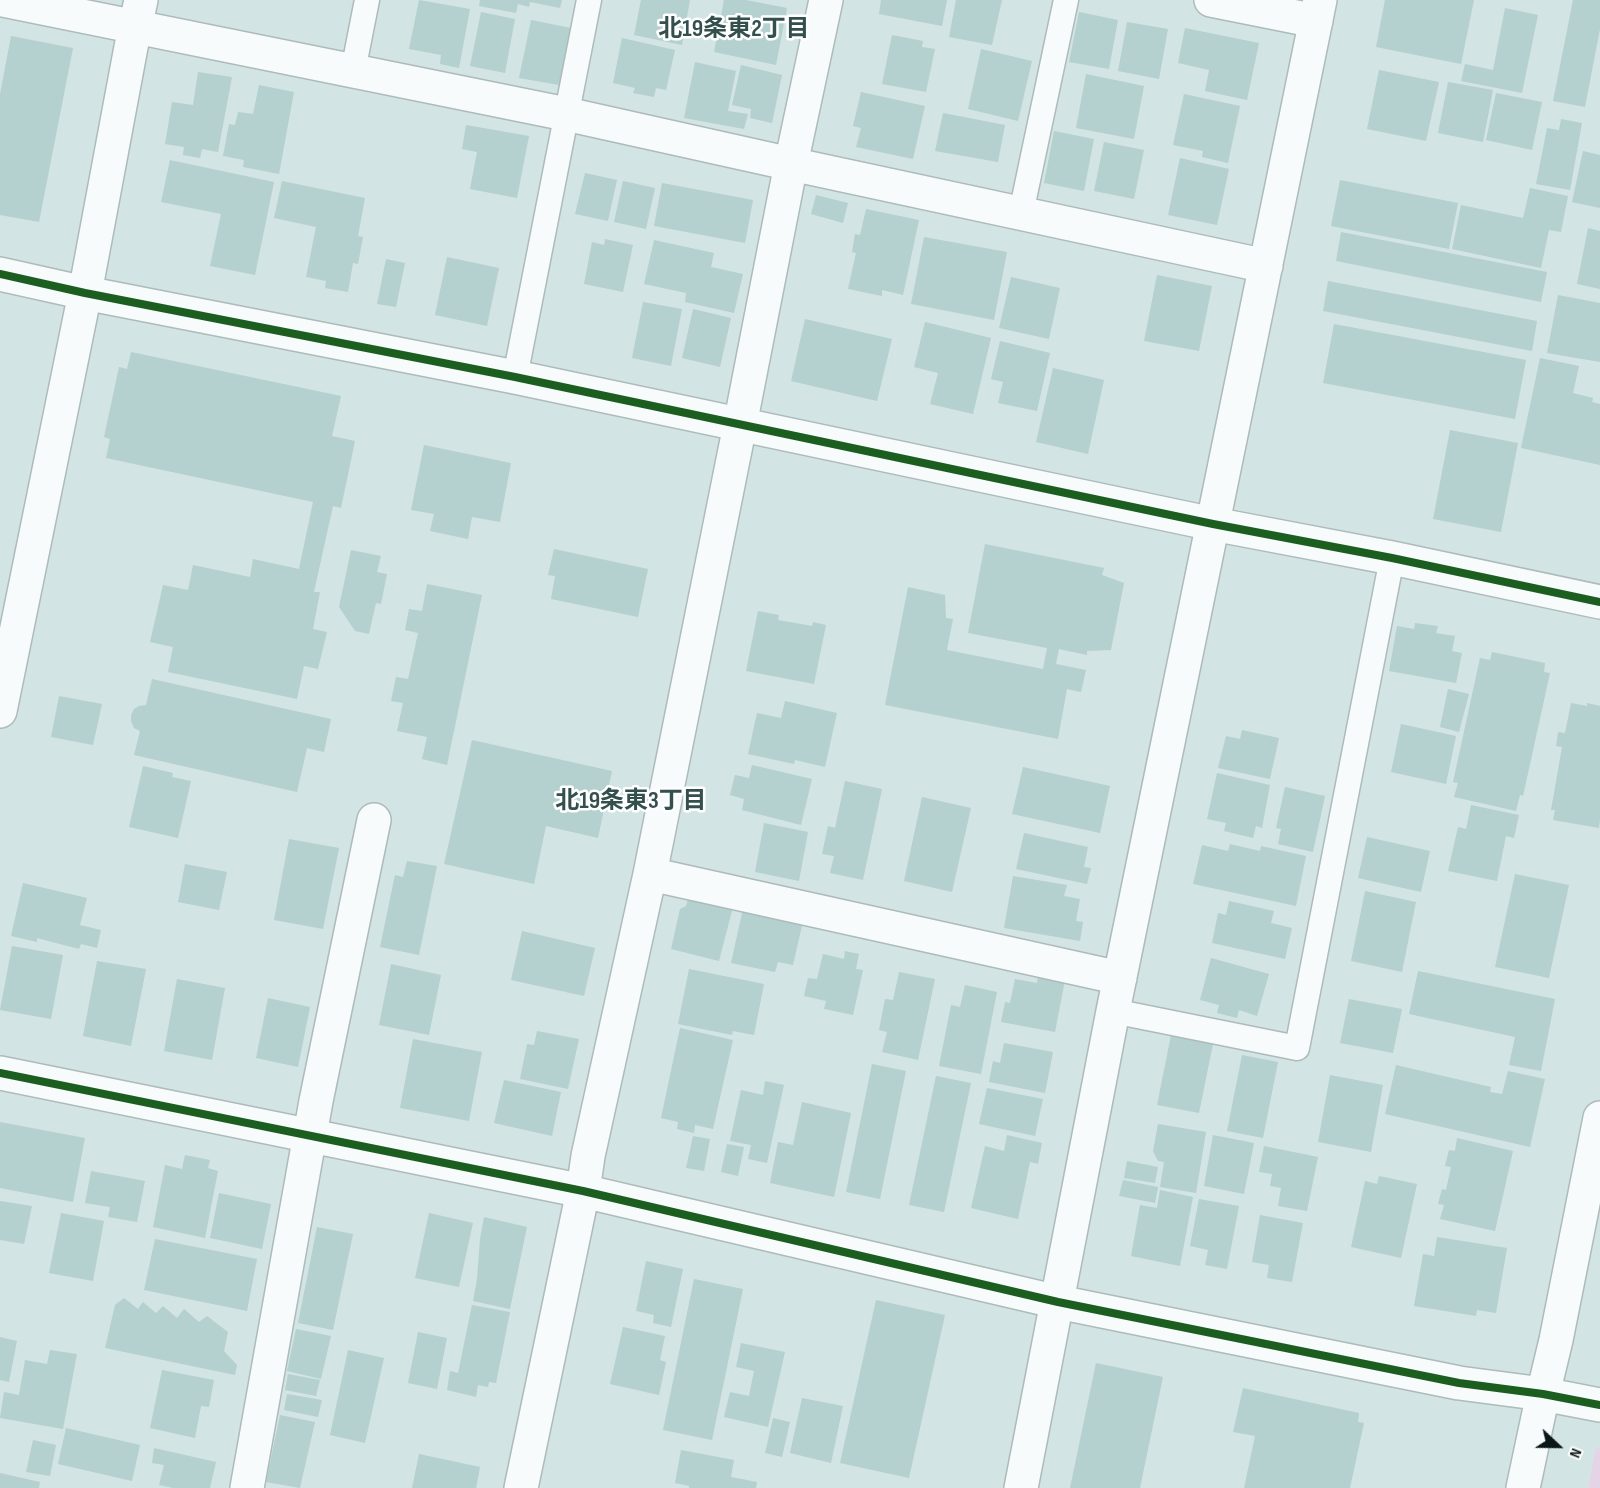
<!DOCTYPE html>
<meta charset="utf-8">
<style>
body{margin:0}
#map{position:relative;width:1600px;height:1488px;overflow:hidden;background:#d2e4e3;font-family:"Sofia Sans Condensed",sans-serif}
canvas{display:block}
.north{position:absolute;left:1528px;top:1416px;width:60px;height:60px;-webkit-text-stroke:4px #fff;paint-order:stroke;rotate:112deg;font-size:16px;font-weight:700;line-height:24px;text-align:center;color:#0b1716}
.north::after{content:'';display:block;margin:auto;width:21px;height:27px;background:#0b1716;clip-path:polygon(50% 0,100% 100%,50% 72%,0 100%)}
</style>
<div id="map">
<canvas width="1600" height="1488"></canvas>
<div class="north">N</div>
</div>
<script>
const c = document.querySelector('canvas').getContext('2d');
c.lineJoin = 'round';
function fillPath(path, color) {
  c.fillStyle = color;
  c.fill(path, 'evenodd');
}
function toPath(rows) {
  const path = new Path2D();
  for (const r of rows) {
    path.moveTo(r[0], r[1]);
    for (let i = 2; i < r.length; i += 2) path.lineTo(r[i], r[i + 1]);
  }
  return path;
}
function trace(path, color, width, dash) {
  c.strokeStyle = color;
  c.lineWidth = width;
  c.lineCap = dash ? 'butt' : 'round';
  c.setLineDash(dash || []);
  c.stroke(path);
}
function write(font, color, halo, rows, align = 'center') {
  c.font = font + ' "Sofia Sans Condensed","Noto Sans JP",sans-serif';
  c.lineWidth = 5;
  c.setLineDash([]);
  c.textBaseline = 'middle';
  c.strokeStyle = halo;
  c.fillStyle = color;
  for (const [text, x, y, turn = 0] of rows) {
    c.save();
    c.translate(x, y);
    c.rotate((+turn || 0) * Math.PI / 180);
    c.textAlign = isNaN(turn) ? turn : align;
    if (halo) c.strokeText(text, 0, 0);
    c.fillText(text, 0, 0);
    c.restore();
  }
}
fillPath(toPath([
 [1596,1448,1600,1449,1600,1488,1588,1488]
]), '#e5d4e5');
fillPath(toPath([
 [419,0,470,9,459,68,440,64,441,55,409,49],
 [480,0,562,0,560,8,530,2,529,7,518,4,516,13,479,6],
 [641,0,690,0,682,45,634,35],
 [724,0,746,0,787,8,776,65,714,52],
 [881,0,947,0,942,26,879,14],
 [956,0,1002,0,992,45,949,37],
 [1385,0,1474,0,1461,64,1376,47],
 [1573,0,1600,0,1600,29,1585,107,1553,101],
 [1505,8,1538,15,1522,93,1461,81,1465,64,1493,70],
 [481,12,515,19,505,73,470,66],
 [1079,12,1118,20,1109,69,1069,62],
 [531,20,571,28,559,85,519,78],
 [1127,22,1168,29,1159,79,1118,71],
 [1185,28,1259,43,1247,100,1205,91,1209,70,1178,63],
 [892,35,923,41,922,47,935,49,926,92,882,84],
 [11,36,73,48,39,222,0,215,0,94],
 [622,38,675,50,666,90,656,88,654,97,633,93,635,88,613,83],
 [981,49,1032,61,1018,121,968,109],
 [695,62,736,71,728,111,748,114,744,129,684,118],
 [741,65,782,75,772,123,750,118,751,109,732,105],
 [1379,70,1439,82,1426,141,1367,129],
 [198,72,232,77,218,152,202,149,200,158,183,155,184,147,165,144,172,102,193,105],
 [1086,74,1144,86,1134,139,1076,128],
 [1448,82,1493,90,1483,142,1438,133],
 [259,85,294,92,279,174,243,167,244,160,223,156,229,124,235,125,238,112,253,114],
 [861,92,925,106,913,159,856,147,861,128,853,126],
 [1496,93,1542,102,1532,150,1486,140],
 [1184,94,1240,106,1228,163,1202,157,1203,151,1173,145],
 [943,113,1005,125,998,162,935,151],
 [1561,119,1582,123,1570,190,1536,184,1547,128,1559,130],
 [466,125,529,136,517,198,470,189,477,152,462,149],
 [1054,131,1094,139,1084,191,1044,183],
 [1104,142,1144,150,1134,199,1094,191],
 [1583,151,1600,155,1600,208,1572,202],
 [1180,158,1229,169,1217,225,1168,215],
 [170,160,274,182,255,275,210,266,221,214,161,202],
 [585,173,617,180,608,221,575,214],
 [1340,180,1458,203,1449,249,1331,226],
 [282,181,365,198,358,236,363,237,358,264,353,263,348,292,325,288,326,281,306,277,316,227,274,218],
 [623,181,655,188,646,229,614,222],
 [662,183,753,200,745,243,654,226],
 [1530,188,1568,196,1561,232,1549,230,1541,268,1452,249,1461,205,1523,218],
 [816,195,848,203,843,223,811,214],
 [866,209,919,220,903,295,882,290,882,296,848,289,856,253,852,252,855,234,860,235],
 [1588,228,1600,231,1600,289,1577,284],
 [1341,232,1547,272,1541,302,1336,261],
 [924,237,1007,252,994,320,911,304],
 [605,239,633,245,623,292,584,284,592,242,604,245],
 [654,240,714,253,711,267,743,274,734,313,685,302,686,293,644,284],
 [447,257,499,268,487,326,435,315],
 [386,259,405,263,396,307,377,304],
 [1157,275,1212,286,1199,351,1144,341],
 [1011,277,1060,288,1049,339,999,328],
 [1328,281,1537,321,1532,351,1323,311],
 [1558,295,1600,303,1600,362,1547,353],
 [643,302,682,309,671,366,632,358],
 [693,309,731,318,720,367,682,358],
 [805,319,892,339,877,401,791,381],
 [925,322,991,338,973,414,930,404,938,373,914,367],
 [1334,324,1526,360,1515,419,1323,383],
 [1000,341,1050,353,1037,411,998,403,1003,382,991,379],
 [131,352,341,396,332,436,355,441,341,508,333,506,314,592,320,592,313,629,327,632,318,669,304,666,297,699,168,672,173,647,150,642,163,585,188,590,193,565,250,577,253,559,299,569,313,502,106,458,110,439,104,437,119,367,127,369],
 [1540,358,1579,366,1573,393,1593,398,1592,402,1600,404,1600,465,1521,448],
 [1053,368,1104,380,1088,454,1036,442],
 [1450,430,1518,443,1501,532,1433,519],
 [424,445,511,463,500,522,472,517,468,539,430,531,434,514,411,510],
 [985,544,1104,568,1102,575,1124,583,1111,650,1087,651,1087,655,1059,649,1056,664,1086,670,1081,692,1067,689,1058,739,885,705,908,587,945,595,946,618,953,619,947,650,1043,669,1047,648,968,633],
 [554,549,648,569,638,617,551,599,555,576,548,575],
 [351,550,381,556,377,572,387,574,381,604,376,603,369,634,355,631,339,607],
 [427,584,482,595,447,765,422,759,427,737,397,731,403,703,391,701,396,677,408,679,418,633,405,630,409,609,422,611],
 [758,611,779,615,778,620,812,626,813,622,826,625,814,684,746,671],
 [1415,623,1438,626,1436,633,1455,636,1452,651,1462,653,1456,683,1389,671,1397,626,1414,629],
 [1492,652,1545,663,1544,672,1550,673,1523,796,1520,795,1516,811,1454,797,1458,783,1453,782,1480,658,1490,660],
 [152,679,331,719,324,752,307,748,297,792,134,755,140,731,134,728,131,721,131,715,134,709,139,706,146,705],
 [1448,689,1469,694,1459,732,1440,727],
 [59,696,102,704,93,745,51,737],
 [785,701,837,713,825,767,795,760,794,764,748,754,757,713,781,718],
 [1571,703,1587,706,1587,703,1600,706,1600,819,1599,828,1553,820,1555,810,1551,810,1562,747,1556,746,1558,732,1565,733],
 [1401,724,1456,736,1446,784,1391,772],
 [1242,730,1279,738,1270,779,1218,768,1226,736,1240,739],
 [472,740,612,771,598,838,546,826,534,884,444,864],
 [752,765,812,779,801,825,742,810,744,799,730,795,735,775,749,778],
 [143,766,173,773,172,777,191,781,178,838,129,827],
 [1023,767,1110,786,1100,833,1012,814],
 [1217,773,1270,785,1262,828,1256,826,1253,838,1224,831,1226,823,1207,819],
 [845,781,882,789,863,880,830,873,834,856,822,854,828,826,835,828],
 [1285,787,1325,796,1313,852,1278,844,1281,829,1276,828],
 [922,797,971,808,952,892,904,881],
 [1471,805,1519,815,1514,838,1506,836,1497,881,1448,871,1458,827,1466,829],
 [764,823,808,832,799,881,755,872],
 [1024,833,1088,847,1084,867,1091,868,1087,884,1016,869],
 [1367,837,1430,851,1421,892,1358,878],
 [289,839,339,848,323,929,274,920],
 [1230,844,1260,851,1261,846,1306,856,1296,906,1193,884,1202,845,1228,851],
 [407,861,437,866,419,955,380,947,395,875,403,877],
 [185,864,227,872,219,910,178,902],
 [1515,874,1569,885,1549,978,1495,967],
 [1013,876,1067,885,1064,896,1080,899,1076,921,1083,922,1080,941,1004,928],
 [23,883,87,898,80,925,101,930,97,948,81,944,79,949,37,938,37,942,11,936],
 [1365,891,1416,902,1402,972,1351,961],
 [689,896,733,907,719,961,671,949,680,909,686,906],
 [1229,901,1274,911,1271,923,1292,928,1285,959,1212,943,1218,913,1226,915],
 [744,904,804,917,793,965,778,962,775,972,731,963],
 [522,931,595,948,584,996,511,980],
 [12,946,63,955,51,1019,0,1010],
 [845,951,859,954,856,969,863,970,853,1015,824,1009,826,1001,804,996,808,978,817,979,823,954,844,959],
 [1211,958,1269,974,1257,1016,1239,1010,1237,1018,1217,1013,1219,1005,1200,1000],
 [97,961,146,969,131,1046,83,1036],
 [391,964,441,975,429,1035,379,1025],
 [689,969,764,984,754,1035,733,1031,732,1035,678,1024],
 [1039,970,1066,975,1055,1032,1001,1022,1005,1002,1010,1003,1015,979,1037,983],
 [1418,971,1555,999,1541,1071,1509,1065,1515,1037,1409,1014],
 [899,972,935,979,918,1060,882,1052,887,1032,879,1030,885,999,893,1000],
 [177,979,225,988,212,1060,164,1051],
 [965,985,997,992,981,1074,939,1066,951,1005,960,1007],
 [268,998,310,1007,298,1067,256,1058],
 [1349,999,1402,1009,1393,1053,1340,1043],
 [680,1028,733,1040,713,1129,695,1125,694,1133,677,1129,678,1122,661,1118],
 [537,1031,579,1039,568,1089,520,1079,527,1044,534,1045],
 [1171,1035,1213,1044,1199,1113,1157,1105],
 [413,1039,482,1052,469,1121,400,1108],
 [1004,1043,1053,1052,1045,1093,989,1082,993,1061,1000,1063],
 [1242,1055,1278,1062,1263,1138,1227,1131],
 [872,1064,906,1071,880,1199,846,1192],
 [1396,1065,1491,1087,1490,1092,1502,1094,1508,1071,1545,1079,1530,1147,1385,1114],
 [1330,1075,1383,1085,1371,1152,1318,1142],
 [936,1076,971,1083,944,1212,909,1205],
 [504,1080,561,1092,552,1136,494,1123],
 [765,1081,784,1085,767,1163,748,1159,751,1145,730,1141,741,1090,763,1095],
 [987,1088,1043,1099,1035,1136,979,1124],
 [802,1102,851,1113,834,1197,770,1183,778,1142,793,1145],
 [0,1122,85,1138,73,1202,0,1188],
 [1158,1124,1206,1132,1196,1193,1160,1187,1164,1162,1158,1161,1153,1151],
 [1007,1135,1042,1143,1038,1164,1030,1162,1018,1219,971,1208,985,1146,1004,1151],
 [1213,1135,1254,1143,1244,1194,1204,1186],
 [693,1136,710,1139,704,1171,686,1168],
 [1457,1138,1513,1151,1495,1231,1440,1219,1444,1205,1438,1204,1442,1189,1446,1190,1451,1167,1445,1166,1449,1150,1455,1151],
 [727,1144,744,1147,738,1176,721,1172],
 [1264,1146,1318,1157,1307,1211,1278,1206,1281,1188,1270,1186,1272,1174,1259,1172],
 [185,1155,210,1160,208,1168,218,1171,205,1238,153,1227,165,1165,182,1169],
 [1127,1161,1158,1167,1155,1183,1124,1178],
 [91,1171,145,1181,137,1222,108,1217,110,1207,85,1203],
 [1379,1176,1417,1184,1401,1258,1351,1247,1365,1181,1377,1184],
 [1123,1180,1158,1187,1155,1203,1119,1196],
 [1160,1190,1193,1197,1180,1266,1131,1256,1140,1205,1157,1208],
 [219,1193,271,1204,262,1249,210,1238],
 [1199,1199,1239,1206,1227,1269,1205,1265,1208,1250,1190,1246],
 [0,1201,32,1206,24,1244,0,1240],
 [61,1213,104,1221,93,1281,49,1273],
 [429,1213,473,1223,459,1287,415,1278],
 [1260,1215,1303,1223,1292,1282,1267,1278,1269,1265,1252,1262],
 [484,1217,527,1227,510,1309,473,1301,477,1279,480,1239],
 [317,1227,353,1234,333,1330,298,1323],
 [1437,1237,1507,1248,1496,1313,1477,1310,1476,1316,1414,1306,1423,1254,1434,1256],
 [155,1239,257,1259,247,1311,144,1290],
 [646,1261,683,1269,671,1327,653,1323,654,1315,636,1311],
 [694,1279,743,1289,712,1440,663,1430],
 [124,1298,138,1309,143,1302,156,1313,163,1306,177,1318,184,1309,199,1322,207,1316,228,1332,224,1351,237,1365,235,1375,105,1348,115,1305],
 [876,1300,945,1315,909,1478,840,1463],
 [472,1305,510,1312,496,1383,489,1382,488,1387,478,1385,476,1397,447,1390,450,1371,458,1373],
 [623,1327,665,1336,660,1360,666,1362,659,1395,610,1384],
 [296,1329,331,1336,321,1379,287,1371],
 [418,1332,447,1338,437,1389,408,1383],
 [0,1337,17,1341,9,1382,0,1380],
 [741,1343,785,1352,768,1427,724,1417,730,1392,749,1396,754,1371,736,1367],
 [50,1350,77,1354,63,1429,0,1418,4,1392,19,1395,25,1360,47,1364],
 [348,1350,384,1358,365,1443,330,1435],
 [1096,1363,1163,1377,1140,1488,1070,1488],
 [162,1370,214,1380,209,1407,201,1406,195,1438,150,1428],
 [288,1374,320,1380,316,1396,285,1390],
 [1243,1388,1359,1413,1358,1422,1364,1423,1350,1488,1244,1488,1255,1436,1233,1432],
 [287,1394,322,1400,318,1417,284,1410],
 [802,1398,843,1406,831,1463,790,1453],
 [280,1415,315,1422,300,1488,266,1482],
 [773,1418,790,1422,782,1457,765,1453],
 [66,1428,140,1445,132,1481,58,1464],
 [33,1440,56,1445,50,1476,26,1472],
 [154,1448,216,1462,210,1488,173,1488,159,1485,164,1465,152,1463],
 [681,1450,734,1460,731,1477,757,1482,756,1488,689,1488,689,1486,675,1483],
 [419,1454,480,1467,476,1488,412,1488],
 [0,1473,40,1482,39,1488,0,1488]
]), '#b4d0cf');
const lane = toPath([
 [353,71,367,0],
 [1021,213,1066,0],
 [515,377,589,0],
 [1113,1011,1297,1048,1392,558]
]);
const street = toPath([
 [3,0,566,114,791,164,1266,266],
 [1211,0,1316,21],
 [0,711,85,293,131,47,141,0],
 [650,874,1120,978],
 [247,1488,316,1101,374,820],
 [521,1488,583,1191,588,1156,650,874,740,425,791,164,826,0],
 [1021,1488,1113,1011,1320,0]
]);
const secondary = toPath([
 [0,274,85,293,515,377,1213,524,1392,558,1600,602],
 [0,1073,583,1191,1058,1302,1459,1383,1543,1394,1600,1405],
 [1523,1488,1543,1394,1556,1340,1600,1118]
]);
trace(lane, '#adbbba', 27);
trace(street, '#adbbba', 36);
trace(secondary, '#adbbba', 36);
trace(lane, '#f8fbfb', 24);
trace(street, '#f8fbfb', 33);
trace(secondary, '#f8fbfb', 33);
trace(toPath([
 [0,274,85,293,515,377,1213,524,1392,558,1600,602],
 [0,1073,583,1191,1058,1302,1459,1383,1543,1394,1600,1405]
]), '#1b5e20', 8);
write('bold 24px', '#33504e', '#fff', [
 ["北19条東2丁目",734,30],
 ["北19条東3丁目",631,802]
]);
</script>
